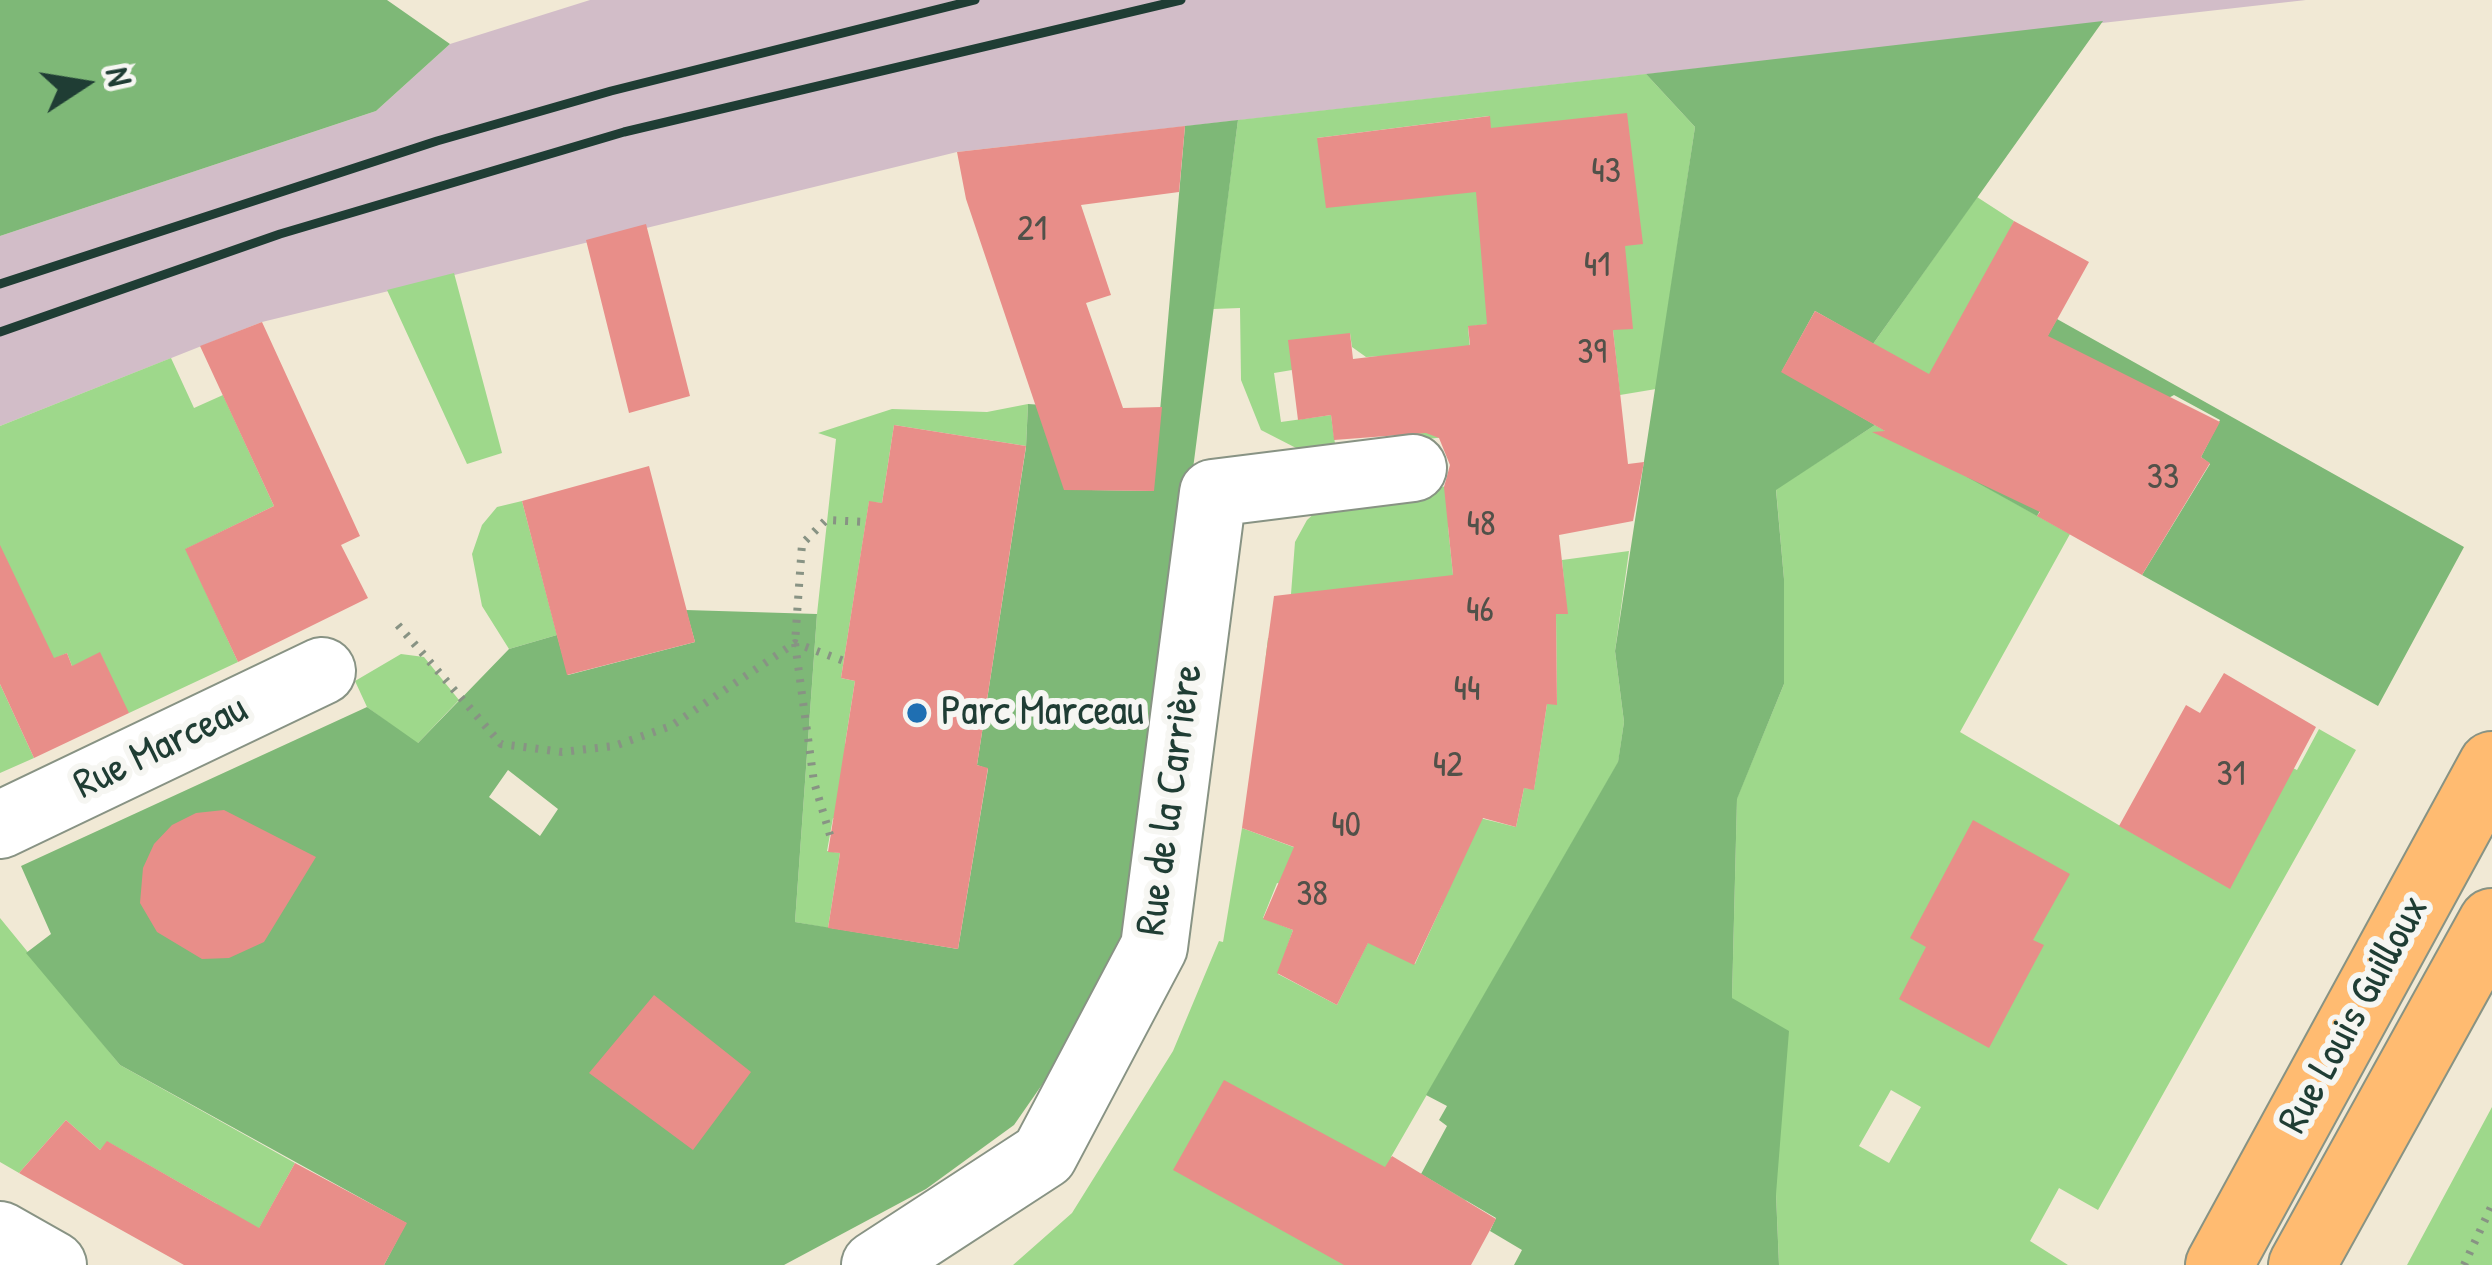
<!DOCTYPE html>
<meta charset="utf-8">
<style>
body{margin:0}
#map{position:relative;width:2492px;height:1265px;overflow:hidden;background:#f1e9d5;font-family:"Patrick Hand",sans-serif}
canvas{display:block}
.north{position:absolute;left:24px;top:24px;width:120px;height:120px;-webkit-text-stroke:9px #f6f6f2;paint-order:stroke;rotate:78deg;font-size:33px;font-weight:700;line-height:48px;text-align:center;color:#1f3d34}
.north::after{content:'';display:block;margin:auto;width:42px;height:54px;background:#1f3d34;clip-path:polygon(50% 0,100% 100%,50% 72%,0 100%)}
</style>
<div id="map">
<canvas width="2492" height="1265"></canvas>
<div class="north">N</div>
</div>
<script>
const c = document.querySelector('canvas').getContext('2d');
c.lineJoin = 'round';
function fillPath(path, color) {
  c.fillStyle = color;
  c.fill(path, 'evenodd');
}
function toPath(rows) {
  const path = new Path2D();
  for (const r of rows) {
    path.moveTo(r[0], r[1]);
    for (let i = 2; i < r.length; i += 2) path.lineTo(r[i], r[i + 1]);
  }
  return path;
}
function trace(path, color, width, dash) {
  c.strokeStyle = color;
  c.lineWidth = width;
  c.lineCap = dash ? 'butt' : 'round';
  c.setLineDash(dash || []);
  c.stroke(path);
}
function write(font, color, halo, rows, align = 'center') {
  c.font = font + ' "Patrick Hand",sans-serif';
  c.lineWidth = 12;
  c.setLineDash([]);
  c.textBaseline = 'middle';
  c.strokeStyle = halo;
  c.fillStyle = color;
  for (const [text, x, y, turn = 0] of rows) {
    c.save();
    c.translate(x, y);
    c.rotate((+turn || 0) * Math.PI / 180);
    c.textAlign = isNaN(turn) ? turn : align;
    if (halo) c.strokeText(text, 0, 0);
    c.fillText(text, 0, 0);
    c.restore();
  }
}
fillPath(toPath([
 [590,0,2306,0,957,152,262,322,0,426,0,236,376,111,450,44]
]), '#d2bdc8');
fillPath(toPath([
 [1646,74,1695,127,1656,389,1620,395,1613,330,1625,246,1627,114,1592,117,1494,155,1489,116,1317,138,1497,189,1487,324,1468,327,1478,433,1395,443,1384,356,1366,357,1352,347,1350,333,1292,370,1274,373,1281,422,1331,415,1336,451,1300,450,1261,430,1241,380,1240,308,1213,309,1238,120],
 [1977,197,2014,221,1942,382,1873,344],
 [454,273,502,453,467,464,387,290],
 [171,358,194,408,223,395,274,506,186,549,238,662,129,713,72,666,67,653,54,659,0,591,0,426],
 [1028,404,1026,446,894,425,882,503,869,502,841,678,855,681,845,744,844,820,833,818,827,851,840,853,828,928,795,922,817,614,836,439,818,433,892,409,987,412],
 [1875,425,2070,534,1960,732,2134,834,2268,756,2297,770,2319,729,2356,750,2098,1210,2059,1188,2030,1241,2068,1265,1779,1265,1776,1194,1732,998,1737,798,1784,684,1784,579,1776,489],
 [1891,1090,1921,1107,1889,1163,1859,1146],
 [1457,485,1448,526,1456,604,1265,663,1268,638,1336,636,1291,594,1295,542,1307,520,1328,501],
 [522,501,557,635,509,649,482,606,472,554,482,525,497,507],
 [1629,551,1615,651,1624,722,1618,763,1391,1157,1466,1200,1446,1236,1400,1265,1013,1265,1072,1213,1173,1051,1219,941,1223,942,1242,828,1304,851,1290,886,1277,883,1263,918,1293,930,1278,974,1337,1005,1372,934,1415,964,1442,905,1408,891,1444,809,1516,827,1524,788,1534,789,1547,704,1557,704,1556,614,1567,614,1562,560],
 [401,654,424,657,459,700,417,744,367,707,355,681],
 [0,684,34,758,0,773],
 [0,918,120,1065,295,1163,239,1265,184,1265,217,1204,108,1142,100,1150,66,1120,19,1173,0,1162],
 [2492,1107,2492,1265,2407,1265]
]), '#9ed88b');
fillPath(toPath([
 [0,0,387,0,450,44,376,111,0,236],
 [2103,21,1873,344,1815,311,1782,371,1875,425,1776,490,1784,579,1784,684,1737,799,1732,998,1789,1031,1776,1194,1779,1265,1514,1265,1522,1250,1490,1231,1496,1218,1421,1174,1447,1126,1439,1120,1447,1106,1426,1095,1618,762,1624,722,1615,651,1695,127,1646,74],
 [1238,120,1190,492,1122,935,1080,1030,1014,1125,926,1189,784,1265,384,1265,406,1223,120,1065,26,953,51,934,21,866,367,707,418,743,509,649,557,635,568,675,695,642,686,610,817,614,795,922,958,949,988,769,977,765,1026,447,1028,404,1088,408,1090,490,1153,491,1185,126],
 [508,770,558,809,540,836,489,797],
 [2057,319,2464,547,2378,706,2142,575,2210,464,2201,457,2220,420,2174,395,2077,448,2037,516,1967,477]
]), '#7eb877');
fillPath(toPath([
 [1627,113,1643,244,1625,246,1633,329,1613,330,1628,464,1644,462,1633,521,1559,535,1568,614,1556,614,1557,705,1547,704,1534,790,1524,788,1516,827,1483,818,1414,965,1368,943,1337,1005,1277,973,1293,930,1263,919,1294,847,1242,828,1274,596,1453,575,1444,487,1450,465,1439,438,1426,433,1334,440,1331,415,1298,420,1288,340,1350,333,1353,359,1470,345,1468,326,1487,324,1476,192,1326,208,1317,138,1490,116,1491,128],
 [1185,126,1179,192,1081,205,1111,295,1086,303,1123,408,1162,407,1154,491,1064,490,966,199,957,152],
 [2014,221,2089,262,2048,336,2220,422,2201,457,2210,463,2142,575,2037,516,2040,512,1872,432,1885,431,1781,372,1815,311,1929,374],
 [646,224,690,396,629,413,586,240],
 [262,322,360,536,341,545,368,598,238,662,185,549,274,506,200,346],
 [894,425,1026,446,977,765,988,768,958,949,828,928,840,853,828,852,855,681,841,678,869,501,882,503],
 [649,466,695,642,567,675,522,501],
 [0,545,54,658,67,653,72,666,100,652,129,713,34,758,0,684],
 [2224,673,2316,727,2230,889,2119,826,2186,705,2200,713],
 [224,810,316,857,264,942,229,958,202,959,157,932,140,903,143,868,154,844,172,825,196,813],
 [1973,820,2070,874,2033,940,2044,945,1989,1048,1899,999,1926,947,1910,938],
 [654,995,751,1072,693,1150,589,1073],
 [1224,1080,1385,1167,1392,1156,1496,1219,1471,1265,1344,1265,1173,1170],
 [66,1120,100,1150,107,1141,259,1228,295,1163,407,1223,384,1265,184,1265,19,1173]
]), '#e88e89');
const minor = toPath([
 [0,825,322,671],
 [0,1235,53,1265],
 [875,1265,1044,1155,1154,947,1213,493,1413,468]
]);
const major = toPath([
 [2219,1265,2492,765],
 [2302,1265,2492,922]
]);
trace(minor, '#889384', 70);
trace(major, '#889384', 70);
trace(toPath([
 [398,625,501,744,562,752,614,746,671,726,795,643,844,661],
 [830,835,814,782,795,643,802,544,826,520,866,522],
 [2464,1265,2492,1205]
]), '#889384', 8, [3, 9]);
trace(minor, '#fff', 66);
trace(major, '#ffbb71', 66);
trace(toPath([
 [0,284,437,141,611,91,975,0],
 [0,332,280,234,624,132,1181,0]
]), '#1f3d34', 9);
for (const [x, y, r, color] of [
 [917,713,12,"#1f6fb2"]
]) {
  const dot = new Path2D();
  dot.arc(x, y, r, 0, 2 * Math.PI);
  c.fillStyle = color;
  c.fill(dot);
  trace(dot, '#f6f6f2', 4.5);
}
write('36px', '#515149', null, [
 ["43",1606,172],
 ["21",1032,230],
 ["41",1597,266],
 ["39",1592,353],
 ["33",2163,478],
 ["48",1481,525],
 ["46",1480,611],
 ["44",1467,690],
 ["42",1448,766],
 ["31",2231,775],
 ["40",1346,826],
 ["38",1312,895]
]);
write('42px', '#1f3d34', '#f6f6f2', [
 ["Parc Marceau",941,713]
], 'left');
write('42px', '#1f3d34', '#f6f6f2', [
 ["Rue Marceau",161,748,-26],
 ["Rue de la Carrière",1171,800,-82],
 ["Rue Louis Guilloux",2355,1015,-61]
]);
</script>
